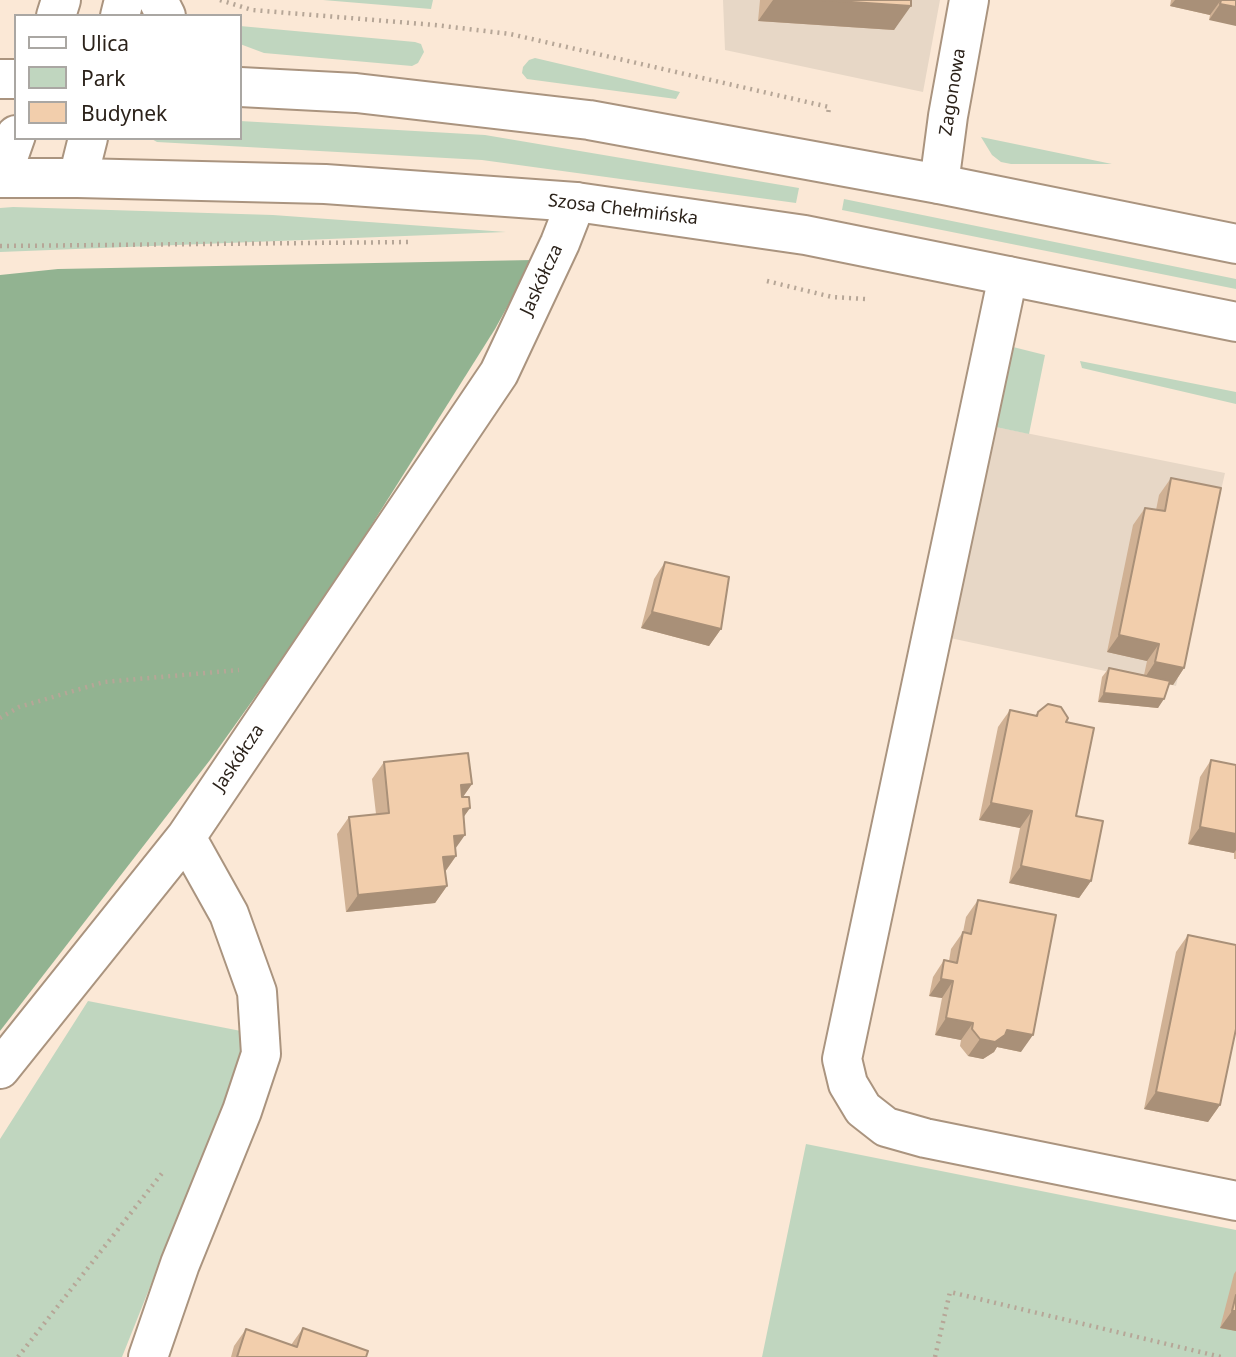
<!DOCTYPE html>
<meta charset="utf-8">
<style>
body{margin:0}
#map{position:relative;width:1236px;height:1357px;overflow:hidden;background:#fbe8d6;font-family:"Noto Sans",sans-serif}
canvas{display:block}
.legend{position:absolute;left:14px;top:14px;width:228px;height:126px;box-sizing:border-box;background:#fff;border:2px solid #aaa7a3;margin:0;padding:9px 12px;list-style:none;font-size:21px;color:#2b221a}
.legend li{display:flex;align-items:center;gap:14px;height:35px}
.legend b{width:35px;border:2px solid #aaa7a3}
</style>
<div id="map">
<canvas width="1236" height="1357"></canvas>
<ul class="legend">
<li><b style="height:9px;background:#fff"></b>Ulica</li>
<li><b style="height:19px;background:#c0d6bf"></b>Park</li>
<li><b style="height:19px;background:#f2ceac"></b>Budynek</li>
</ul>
</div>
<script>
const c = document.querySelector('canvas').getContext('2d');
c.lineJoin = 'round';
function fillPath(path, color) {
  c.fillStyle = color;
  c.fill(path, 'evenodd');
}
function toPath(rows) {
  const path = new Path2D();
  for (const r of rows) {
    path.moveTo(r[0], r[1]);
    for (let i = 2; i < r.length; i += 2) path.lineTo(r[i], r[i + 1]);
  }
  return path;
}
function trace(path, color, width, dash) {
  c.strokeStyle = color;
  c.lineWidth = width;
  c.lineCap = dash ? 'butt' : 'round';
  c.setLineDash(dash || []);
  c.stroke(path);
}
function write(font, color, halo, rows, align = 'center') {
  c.font = font + ' "Noto Sans",sans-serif';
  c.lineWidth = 5;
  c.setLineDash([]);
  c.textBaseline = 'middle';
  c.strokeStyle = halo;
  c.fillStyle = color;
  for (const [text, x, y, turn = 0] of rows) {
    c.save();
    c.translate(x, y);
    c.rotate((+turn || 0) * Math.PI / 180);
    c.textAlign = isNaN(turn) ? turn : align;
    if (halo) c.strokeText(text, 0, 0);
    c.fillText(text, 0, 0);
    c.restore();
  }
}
fillPath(toPath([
 [723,0,940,0,923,92,725,50],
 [991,426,1225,473,1176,686,950,638]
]), '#e7d7c6');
fillPath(toPath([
 [323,0,433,0,431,9],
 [240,26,415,42,421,44,424,52,418,63,412,66,264,53,240,44],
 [535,58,680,92,676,99,527,79,522,73,523,67,529,60],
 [240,121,485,135,799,188,796,203,482,160,157,142,150,138,240,138],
 [981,137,1112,164,1011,164,1001,162,992,155],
 [844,199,1236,279,1236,289,842,210],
 [13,207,273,215,506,232,0,252,0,208],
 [1009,346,1045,355,1029,434,991,426],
 [1080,361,1236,392,1236,404,1082,368],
 [88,1001,241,1031,245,1049,122,1357,0,1357,0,1139],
 [806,1144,1236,1230,1236,1357,762,1357]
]), '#c0d6bf');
fillPath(toPath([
 [533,260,495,329,325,599,210,760,0,1031,0,275,58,269]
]), '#92b391');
const minor = toPath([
 [158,0,166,16],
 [56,16,61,0],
 [120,16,124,0],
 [1,178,16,135],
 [78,178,88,138],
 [939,184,948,116,969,0],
 [1008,276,842,1059,848,1084,863,1109,886,1127,925,1138,1236,1201],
 [0,1069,186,837,499,373,560,243,576,202],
 [148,1357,180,1264,242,1111,261,1054,257,992,229,914,186,837]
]);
const major = toPath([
 [0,79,16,79],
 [240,87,356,93,589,120,939,184,1236,244],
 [0,178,78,178,325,184,576,202,805,235,1236,322]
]);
trace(minor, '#aa947f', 42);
trace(major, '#aa947f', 42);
trace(toPath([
 [220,0,252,10,435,25,510,34,829,107,828,115],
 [0,246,412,242],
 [767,281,832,297,865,299],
 [0,718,19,707,104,682,239,670],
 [18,1357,163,1172],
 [935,1357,950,1292,1221,1357]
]), '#b6a697', 4.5, [2, 5]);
trace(minor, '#fff', 38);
trace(major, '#fff', 38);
fillPath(toPath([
 [760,0,911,0,894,30,758,21],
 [1171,0,1236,0,1209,20,1210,15,1170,6],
 [1171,478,1184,668,1173,685,1169,684,1158,708,1098,702,1102,677,1109,668,1144,675,1147,661,1107,652,1133,525,1145,508,1156,510,1159,495],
 [665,562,721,629,709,646,641,628,654,579],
 [1010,710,1035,716,1038,712,1066,722,1076,816,1091,881,1079,898,1009,883,1020,828,979,820,998,727],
 [1211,760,1236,765,1236,859,1234,859,1234,853,1188,844,1200,777],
 [384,762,472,784,463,797,470,808,463,817,455,849,456,856,445,872,447,886,435,903,346,912,337,834,349,817,376,814,372,779],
 [978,900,1021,1052,997,1047,994,1052,983,1059,968,1056,960,1046,961,1040,935,1035,942,998,929,996,933,977,944,960,949,961,951,949,963,932,966,917],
 [1188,935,1220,1105,1208,1122,1144,1109,1176,952],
 [1236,1271,1236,1331,1220,1328,1234,1274],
 [303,1328,366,1357,231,1357,234,1346,246,1329,291,1345]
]), '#d0b194');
fillPath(toPath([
 [773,0,822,0,911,6,894,30,758,21],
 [1175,0,1221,0,1210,15,1170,6],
 [1220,4,1236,7,1236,26,1209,20],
 [652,612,721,629,709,646,641,628],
 [1119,635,1159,644,1147,661,1107,652],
 [1155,662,1184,668,1173,685,1144,679],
 [1104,693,1164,699,1158,708,1098,702],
 [472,784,460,801,461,785],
 [991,803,1032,811,1020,828,979,820],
 [470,808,458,825,463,809],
 [1200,827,1236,834,1236,850,1234,853,1188,844],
 [465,835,453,852,454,836],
 [456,856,444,873,443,857],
 [1021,866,1091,881,1079,898,1009,883],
 [447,886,435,903,346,912,358,895],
 [941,979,953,981,942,998,929,996],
 [946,1018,973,1023,961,1040,935,1035],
 [1007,1030,1033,1035,1021,1052,997,1047,994,1052,983,1059,968,1056,980,1039],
 [1156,1092,1220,1105,1208,1122,1144,1109],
 [1232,1311,1236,1311,1236,1331,1220,1328]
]), '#a99078');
const building = toPath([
 [822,0,911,0,911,6,822,0],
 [1221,0,1236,0,1236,7,1220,4,1221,0],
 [1171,478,1221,488,1184,668,1155,662,1159,644,1119,635,1145,508,1165,511,1171,478],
 [665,562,729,577,721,629,652,612,665,562],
 [1109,668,1170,681,1164,699,1104,693,1109,668],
 [1048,704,1061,707,1068,718,1066,722,1094,728,1076,816,1103,821,1091,881,1021,866,1032,811,991,803,1010,710,1037,716,1038,712,1048,704],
 [468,753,472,784,461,785,462,797,469,797,470,808,463,809,465,835,454,836,456,856,443,857,447,886,358,895,349,817,389,813,384,762,468,753],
 [1211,760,1236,765,1236,834,1200,827,1211,760],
 [978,900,1056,915,1033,1035,1007,1030,1005,1035,995,1042,980,1039,972,1029,973,1023,946,1018,953,981,941,979,944,960,957,963,963,932,971,934,978,900],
 [1188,935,1236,945,1236,1029,1220,1105,1156,1092,1188,935],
 [1236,1295,1236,1311,1232,1311,1236,1295],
 [303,1328,368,1351,366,1357,237,1357,246,1329,297,1347,303,1328]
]);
fillPath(building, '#f2ceac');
trace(building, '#a99078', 2);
write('18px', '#2b221a', '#fff', [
 ["Zagonowa",953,92,-81],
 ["Szosa Chełmińska",623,210,7],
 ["Jaskółcza",542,280,-65],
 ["Jaskółcza",239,758,-56]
]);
</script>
